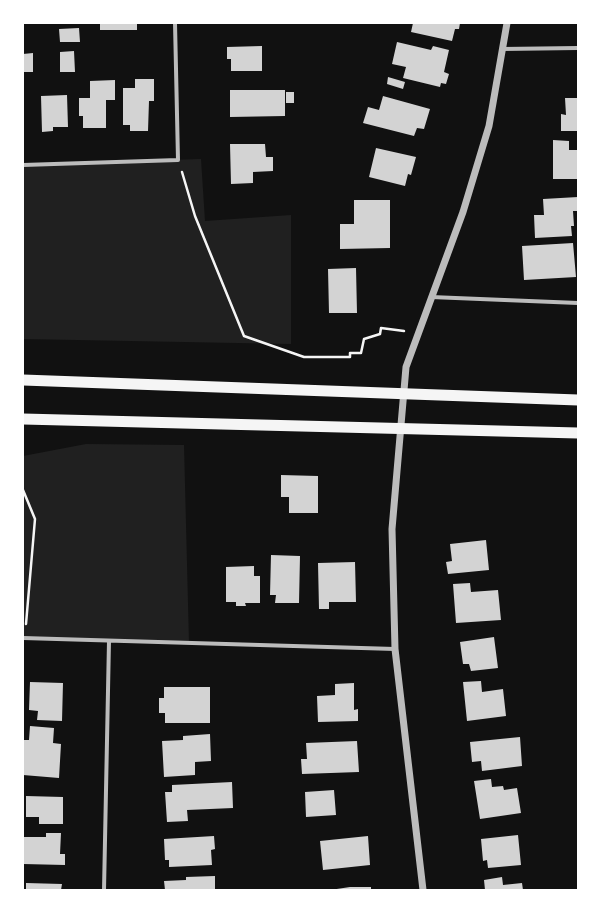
<!DOCTYPE html>
<style>
body{margin:0}
#map{position:relative;width:601px;height:913px;overflow:hidden;background:#111;font-family:Arial,sans-serif}
canvas{display:block}
.frame{position:absolute;inset:0;border:24px solid #fff;pointer-events:none}
</style>
<div id="map">
<canvas width="601" height="913"></canvas>
<div class="frame"></div>
</div>
<script>
const c = document.querySelector('canvas').getContext('2d');
c.lineJoin = 'round';
function fillPath(path, color) {
  c.fillStyle = color;
  c.fill(path, 'evenodd');
}
function toPath(rows) {
  const path = new Path2D();
  for (const r of rows) {
    path.moveTo(r[0], r[1]);
    for (let i = 2; i < r.length; i += 2) path.lineTo(r[i], r[i + 1]);
  }
  return path;
}
function trace(path, color, width, dash) {
  c.strokeStyle = color;
  c.lineWidth = width;
  c.lineCap = dash ? 'butt' : 'round';
  c.setLineDash(dash || []);
  c.stroke(path);
}
fillPath(toPath([
 [201,159,205,221,291,215,291,344,23,339,23,165],
 [86,444,184,445,189,643,23,638,23,456]
]), '#202020');
fillPath(toPath([
 [100,23,137,23,137,30,100,30],
 [413,23,460,23,459,29,455,29,452,41,411,32],
 [79,28,80,42,60,42,59,29],
 [397,42,431,50,433,46,449,50,444,72,449,74,446,84,441,83,440,87,403,78,406,67,392,64],
 [262,46,262,71,231,71,231,59,227,59,227,47],
 [74,51,75,72,60,72,60,52],
 [33,53,33,72,23,72,23,54],
 [388,77,405,82,403,89,387,84],
 [135,79,154,79,154,101,149,101,148,131,130,131,130,125,123,125,123,88,135,88],
 [115,80,115,100,106,100,106,128,83,128,83,116,79,116,79,98,90,98,90,81],
 [230,90,285,90,285,116,230,117],
 [286,92,294,92,294,103,286,103],
 [67,95,68,127,53,127,53,131,42,132,41,96],
 [383,96,430,109,424,129,417,128,414,136,363,123,368,107,379,110],
 [565,98,578,98,578,131,561,131,561,114,566,115],
 [553,140,569,141,569,150,578,150,578,179,553,179],
 [230,144,265,144,266,157,273,157,273,171,253,172,253,183,231,184],
 [376,148,416,157,411,175,408,174,405,186,369,177],
 [578,197,578,211,573,211,574,226,571,226,572,236,535,238,534,215,544,215,543,199],
 [354,200,390,200,390,248,340,249,340,224,354,224],
 [573,243,576,277,524,280,522,246],
 [356,268,357,313,329,313,328,269],
 [281,475,318,476,318,513,289,513,289,497,281,497],
 [486,540,489,570,448,574,446,562,452,561,450,544],
 [271,555,300,556,299,603,275,603,276,595,270,595],
 [355,562,356,602,329,602,329,609,319,609,318,563],
 [254,566,254,576,260,576,260,603,245,603,246,606,236,606,236,602,226,602,226,567],
 [470,583,471,592,498,590,501,620,456,623,453,584],
 [494,637,498,668,471,671,469,664,463,664,460,642],
 [481,681,482,692,503,689,506,716,467,721,463,682],
 [30,682,63,683,62,721,37,720,38,711,29,710],
 [354,683,354,710,358,709,358,721,318,722,317,696,335,695,335,684],
 [164,687,210,687,210,723,165,723,165,713,159,713,159,698,164,698],
 [30,726,54,728,53,743,61,744,59,778,23,775,23,740,29,740],
 [210,734,211,761,195,762,195,775,164,777,162,741,183,740,183,736],
 [520,737,522,766,482,771,481,761,472,762,470,742],
 [357,741,359,772,302,774,301,759,307,759,306,743],
 [491,779,492,787,503,786,504,790,517,788,521,813,480,819,474,781],
 [232,782,233,808,187,810,188,821,167,822,165,792,172,792,172,785],
 [334,790,336,815,306,817,305,792],
 [26,796,63,797,63,824,39,824,39,817,26,817],
 [46,833,61,833,60,854,65,854,65,865,23,864,24,837,46,837],
 [518,835,521,865,488,868,487,860,483,861,481,839],
 [214,836,215,849,211,850,212,865,169,867,169,860,165,860,164,839],
 [368,836,370,865,323,870,320,841],
 [215,876,215,890,165,890,164,881,186,880,186,877],
 [502,877,503,885,522,883,523,890,485,890,484,880],
 [26,883,62,884,61,890,26,890],
 [371,887,371,890,330,890,350,887]
]), '#d3d3d3');
trace(toPath([
 [182,172,195,216,244,336,304,357,350,357,350,353,361,353,364,339,380,334,381,328,404,331],
 [23,490,35,519,26,624]
]), '#f5f5f5', 2.5);
trace(toPath([
 [502,49,578,48],
 [23,165,178,160,175,23],
 [431,297,578,303],
 [23,638,395,649],
 [104,890,109,641]
]), '#bcbcbc', 4);
trace(toPath([
 [423,890,395,649,392,529,406,367,463,212,489,126,507,23]
]), '#bcbcbc', 7);
trace(toPath([
 [23,380,578,400],
 [23,419,578,433]
]), '#f5f5f5', 11);
</script>
